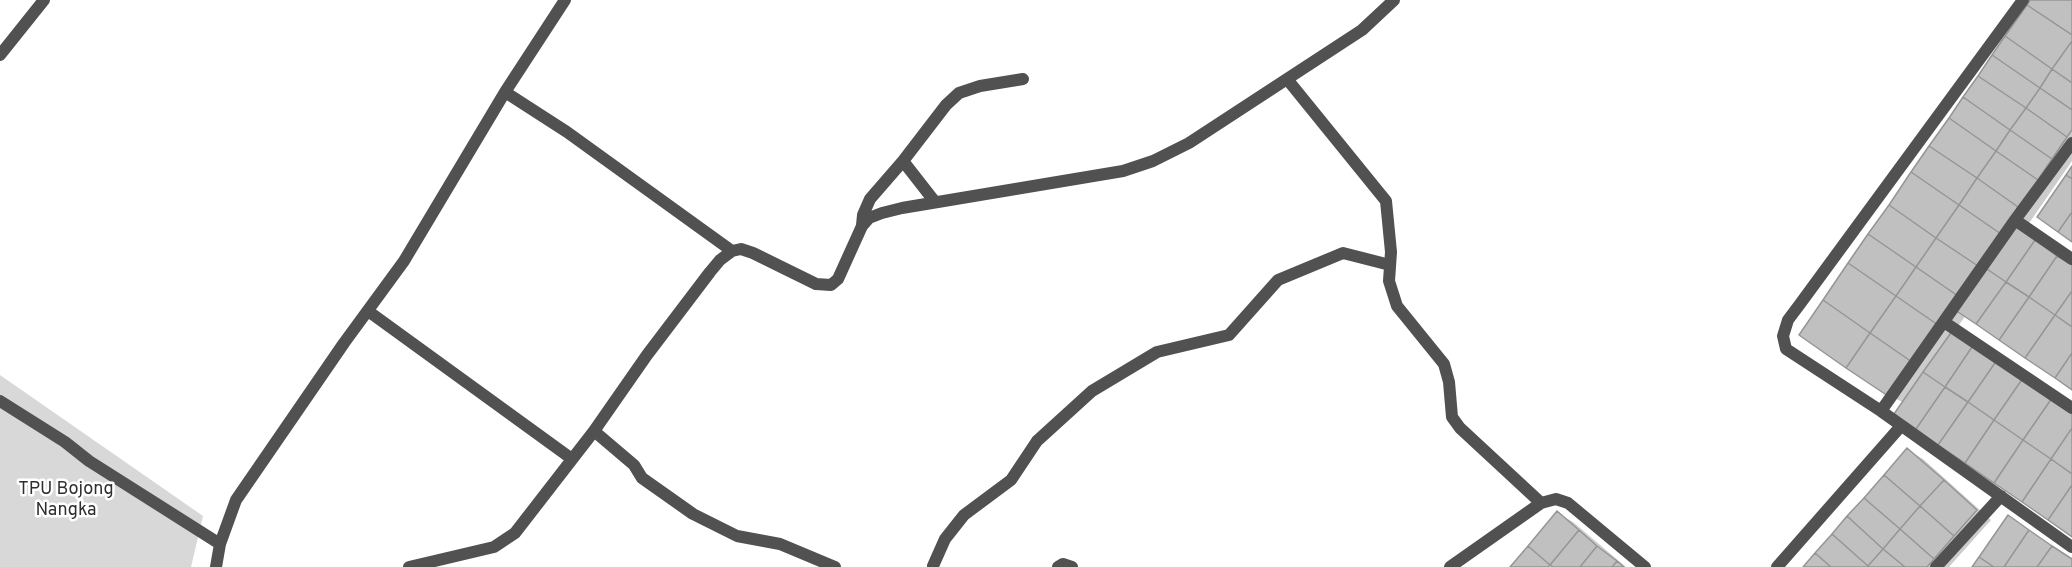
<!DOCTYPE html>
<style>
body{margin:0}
canvas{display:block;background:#fff}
</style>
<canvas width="2072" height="567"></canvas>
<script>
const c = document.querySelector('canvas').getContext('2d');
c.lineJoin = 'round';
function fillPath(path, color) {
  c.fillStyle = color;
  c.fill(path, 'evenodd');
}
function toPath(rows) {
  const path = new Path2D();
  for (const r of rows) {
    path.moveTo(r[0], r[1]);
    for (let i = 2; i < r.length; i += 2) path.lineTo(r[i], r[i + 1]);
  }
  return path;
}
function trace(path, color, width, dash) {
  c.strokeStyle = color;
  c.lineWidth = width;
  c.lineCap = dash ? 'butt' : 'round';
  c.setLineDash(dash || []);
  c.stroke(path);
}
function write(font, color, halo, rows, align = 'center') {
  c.font = font + ' Overpass,sans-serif';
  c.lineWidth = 5;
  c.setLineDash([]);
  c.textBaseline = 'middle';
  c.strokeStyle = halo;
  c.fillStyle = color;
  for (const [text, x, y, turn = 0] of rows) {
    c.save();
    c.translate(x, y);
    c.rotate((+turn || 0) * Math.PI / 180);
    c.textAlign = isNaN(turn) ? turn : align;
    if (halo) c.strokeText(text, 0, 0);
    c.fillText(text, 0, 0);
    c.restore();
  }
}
fillPath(toPath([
 [0,375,203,516,191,567,0,567]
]), '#d8d8d8');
fillPath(toPath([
 [2032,0,2072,0,2072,161,2023,232,2072,265,2072,388,1966,315,1954,332,2072,534,1904,403,1889,395],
 [1907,450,1923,459,1991,520,1949,567,1805,567],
 [1557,513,1573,522,1626,567,1512,567],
 [2008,517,2072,559,2072,567,1974,567]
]), '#0003');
const building = toPath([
 [2030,0,2072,0,2072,35,2027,5,2030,0],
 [2027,5,2072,35,2072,41,2052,69,2005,36,2027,5],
 [2005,36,2052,69,2040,88,1992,55,2005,36],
 [2072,41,2072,83,2052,69,2072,41],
 [1992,55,2040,88,2026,108,1978,76,1992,55],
 [2052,69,2072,83,2072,110,2040,88,2052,69],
 [1978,76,2026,108,2010,130,1963,97,1978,76],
 [2040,88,2072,110,2072,130,2067,137,2026,108,2040,88],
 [1963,97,2010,130,1996,151,1949,118,1963,97],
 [2026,108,2067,137,2052,159,2010,130,2026,108],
 [1949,118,1996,151,1977,178,1929,146,1949,118],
 [2010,130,2052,159,2038,180,1996,151,2010,130],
 [1929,146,1977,178,1959,205,1911,172,1929,146],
 [1996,151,2038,180,2018,207,1977,178,1996,151],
 [2072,166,2072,179,2066,175,2072,166],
 [1911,172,1959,205,1936,238,1889,205,1911,172],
 [2066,175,2072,179,2072,212,2058,232,2037,217,2066,175],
 [1977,178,2018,207,2001,234,1959,205,1977,178],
 [1889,205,1936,238,1916,267,1868,234,1889,205],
 [1959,205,2001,234,1978,266,1936,238,1959,205],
 [2072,212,2072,242,2058,232,2072,212],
 [2013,225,2035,240,2006,282,1984,267,2013,225],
 [1868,234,1916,267,1896,296,1848,263,1868,234],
 [1936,238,1978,266,1958,296,1916,267,1936,238],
 [2035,240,2057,256,2029,297,2006,282,2035,240],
 [2057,256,2072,265,2072,291,2055,315,2029,297,2057,256],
 [1848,263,1896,296,1870,333,1823,300,1848,263],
 [1916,267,1958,296,1938,325,1896,296,1916,267],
 [1984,267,2006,282,1976,324,1955,310,1984,267],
 [2006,282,2029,297,1999,340,1976,324,2006,282],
 [2072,291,2072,327,2055,315,2072,291],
 [1896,296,1938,325,1912,362,1870,333,1896,296],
 [2029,297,2055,315,2025,358,1999,340,2029,297],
 [1823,300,1870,333,1846,368,1799,335,1823,300],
 [2055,315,2072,327,2072,353,2055,378,2025,358,2055,315],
 [1953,330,1974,344,1945,387,1923,372,1953,330],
 [1870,333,1912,362,1888,396,1846,368,1870,333],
 [1974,344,1997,360,1968,402,1945,387,1974,344],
 [2072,353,2072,390,2055,378,2072,353],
 [1997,360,2023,378,1994,420,1968,402,1997,360],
 [1923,372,1945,387,1916,429,1894,414,1923,372],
 [2023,378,2052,398,2023,440,1994,420,2023,378],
 [1945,387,1968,402,1938,445,1916,429,1945,387],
 [2052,398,2072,412,2072,428,2051,459,2023,440,2052,398],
 [1968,402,1994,420,1965,463,1938,445,1968,402],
 [1994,420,2023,440,1994,483,1965,463,1994,420],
 [2072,428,2072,474,2051,459,2072,428],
 [2023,440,2051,459,2022,502,1994,483,2023,440],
 [1907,448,1944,480,1920,506,1884,475,1907,448],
 [2051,459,2072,474,2072,485,2048,520,2022,502,2051,459],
 [1884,475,1920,506,1900,529,1864,498,1884,475],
 [1944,480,1977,510,1954,536,1920,506,1944,480],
 [2072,485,2072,537,2048,520,2072,485],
 [1864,498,1900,529,1883,549,1847,516,1864,498],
 [1920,506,1954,536,1934,559,1900,529,1920,506],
 [1557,511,1579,530,1550,565,1528,546,1557,511],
 [2008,515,2029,530,2004,567,1994,567,1979,557,2008,515],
 [1847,516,1883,549,1868,566,1832,534,1847,516],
 [1900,529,1934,559,1927,567,1905,567,1883,549,1900,529],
 [1579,530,1597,546,1580,567,1553,567,1550,565,1579,530],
 [2029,530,2052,546,2037,567,2004,567,2029,530],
 [1832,534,1868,566,1867,567,1831,567,1815,553,1832,534],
 [1528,546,1550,565,1548,567,1510,567,1528,546],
 [1597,546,1617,561,1612,567,1580,567,1597,546],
 [2052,546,2072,559,2072,567,2037,567,2052,546],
 [1883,549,1905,567,1869,567,1868,566,1883,549],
 [1815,553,1831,567,1803,567,1815,553],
 [1979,557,1994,567,1972,567,1979,557],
 [1617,561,1624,567,1612,567,1617,561]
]);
fillPath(building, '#c0c0c0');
trace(building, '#959595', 1.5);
trace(toPath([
 [2023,0,1800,304,1788,320,1783,336,1786,349,1881,411,2072,547],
 [0,55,44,0],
 [1287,79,1386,201,1391,252,1389,281,1397,306,1444,364,1449,382,1452,417,1460,428,1541,503],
 [505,92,567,132,732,251],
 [935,202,903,161,946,105,959,93,980,86,1023,79],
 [2015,220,2072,259],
 [862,225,863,215,870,199,903,161],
 [368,311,572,459],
 [1944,322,2072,408],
 [0,401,65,442,89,461,220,544],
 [1881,411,2015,220,2072,143],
 [594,431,634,465,642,478,693,514,737,536,780,544,835,567],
 [933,566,945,539,964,515,1011,480,1037,441,1092,391,1157,352,1229,335,1278,280,1343,253,1390,265],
 [216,567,220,544,236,500,344,343,404,261,505,92,565,0],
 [409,567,494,547,515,533,594,431,647,355,710,272,720,260,732,251,741,249,753,253,816,284,831,285,838,279,862,226,869,218,882,213,902,208,1123,171,1153,161,1189,143,1362,30,1394,0],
 [1058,567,1063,564,1072,567],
 [1450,567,1541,503,1556,499,1568,503,1645,567],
 [1777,567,1901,426],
 [1936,567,2001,496]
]), '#515151', 12);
write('18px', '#2f2f2f', '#fff', [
 ["TPU Bojong",66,490],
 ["Nangka",66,511]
]);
</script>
